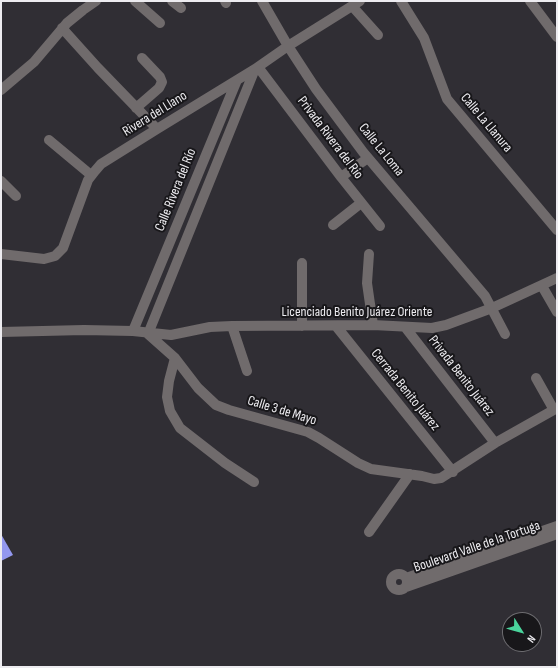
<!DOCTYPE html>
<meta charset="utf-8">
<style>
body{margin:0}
#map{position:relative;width:558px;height:668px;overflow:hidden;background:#302e34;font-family:"Sofia Sans Condensed",sans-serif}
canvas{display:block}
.frame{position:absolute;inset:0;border:2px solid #edecf0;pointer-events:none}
.north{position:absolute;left:502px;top:612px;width:40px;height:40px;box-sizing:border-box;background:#18171a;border:1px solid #6d6c70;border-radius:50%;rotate:127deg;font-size:11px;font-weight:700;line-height:16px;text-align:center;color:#edecf0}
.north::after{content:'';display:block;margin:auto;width:14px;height:18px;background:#4ad49c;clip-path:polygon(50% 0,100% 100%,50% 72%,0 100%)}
</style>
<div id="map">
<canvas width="558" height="668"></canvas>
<div class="frame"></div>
<div class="north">N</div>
</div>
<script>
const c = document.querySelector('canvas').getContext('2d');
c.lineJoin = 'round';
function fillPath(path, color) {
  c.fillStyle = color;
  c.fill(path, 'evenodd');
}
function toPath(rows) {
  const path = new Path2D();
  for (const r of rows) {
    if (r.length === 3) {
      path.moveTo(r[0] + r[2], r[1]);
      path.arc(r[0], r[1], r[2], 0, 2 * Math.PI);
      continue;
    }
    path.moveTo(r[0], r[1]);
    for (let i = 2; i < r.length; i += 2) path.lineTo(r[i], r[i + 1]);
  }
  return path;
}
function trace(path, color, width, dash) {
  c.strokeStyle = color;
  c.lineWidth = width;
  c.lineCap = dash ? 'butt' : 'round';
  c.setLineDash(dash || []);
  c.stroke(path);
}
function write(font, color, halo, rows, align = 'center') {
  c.font = font + ' "Sofia Sans Condensed",sans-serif';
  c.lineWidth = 4;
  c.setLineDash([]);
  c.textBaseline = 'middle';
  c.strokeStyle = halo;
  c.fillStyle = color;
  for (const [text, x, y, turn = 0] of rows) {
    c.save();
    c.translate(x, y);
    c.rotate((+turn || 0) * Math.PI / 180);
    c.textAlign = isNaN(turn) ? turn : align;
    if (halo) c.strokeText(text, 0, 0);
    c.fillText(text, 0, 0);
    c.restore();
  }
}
fillPath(toPath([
 [1,534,13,555,1,561]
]), '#9398ef');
trace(toPath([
 [135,1,160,23],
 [172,1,181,8],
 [225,1,226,3],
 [262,1,288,46,316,89,363,152,485,296,505,334],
 [401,1,424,38,447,99,557,230],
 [530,1,557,37],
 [352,6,378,35],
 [62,28,98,68,157,129],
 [258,67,341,177,380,226],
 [1,90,34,62,67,23,83,10,96,1],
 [136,108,159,88,162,82,160,77,142,58],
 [49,140,91,175],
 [341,177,368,158],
 [1,181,16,196],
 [333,225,361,203],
 [1,254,44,259,55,256,63,248,88,180,95,171,101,164,157,129,255,69,288,46,360,1],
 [369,254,367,283,373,325],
 [302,263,302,326],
 [542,286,557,312],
 [232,326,247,371],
 [336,326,453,472],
 [405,327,495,443],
 [133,331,237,80],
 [1,332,84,330,133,331,171,335,210,327,232,326,373,325,432,328,446,325,492,308,557,278],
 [148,334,175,358,198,388,216,405,229,410,308,432,319,438,358,463,371,469,422,476,434,479,441,478,495,443,557,408],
 [148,334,255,69],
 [175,358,169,381,167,397,170,411,180,428,225,463,254,482],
 [536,378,554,410],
 [369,532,410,474],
 [399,582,8],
 [406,578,557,526],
 [406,587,557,534]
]), '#706b6c', 10);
write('14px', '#edecf0', '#18171a', [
 ["Rivera del Llano",155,114,-32],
 ["Calle La Llanura",486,123,50],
 ["Privada Rivera del Río",330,138,53],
 ["Calle La Loma",381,150,51],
 ["Calle Rivera del Río",176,190,-68],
 ["Licenciado Benito Juárez Oriente",357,312],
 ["Privada Benito Juárez",461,376,52],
 ["Cerrada Benito Juárez",405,390,51],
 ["Calle 3 de Mayo",282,411,17],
 ["Boulevard Valle de la Tortuga",477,547,-19]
]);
</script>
